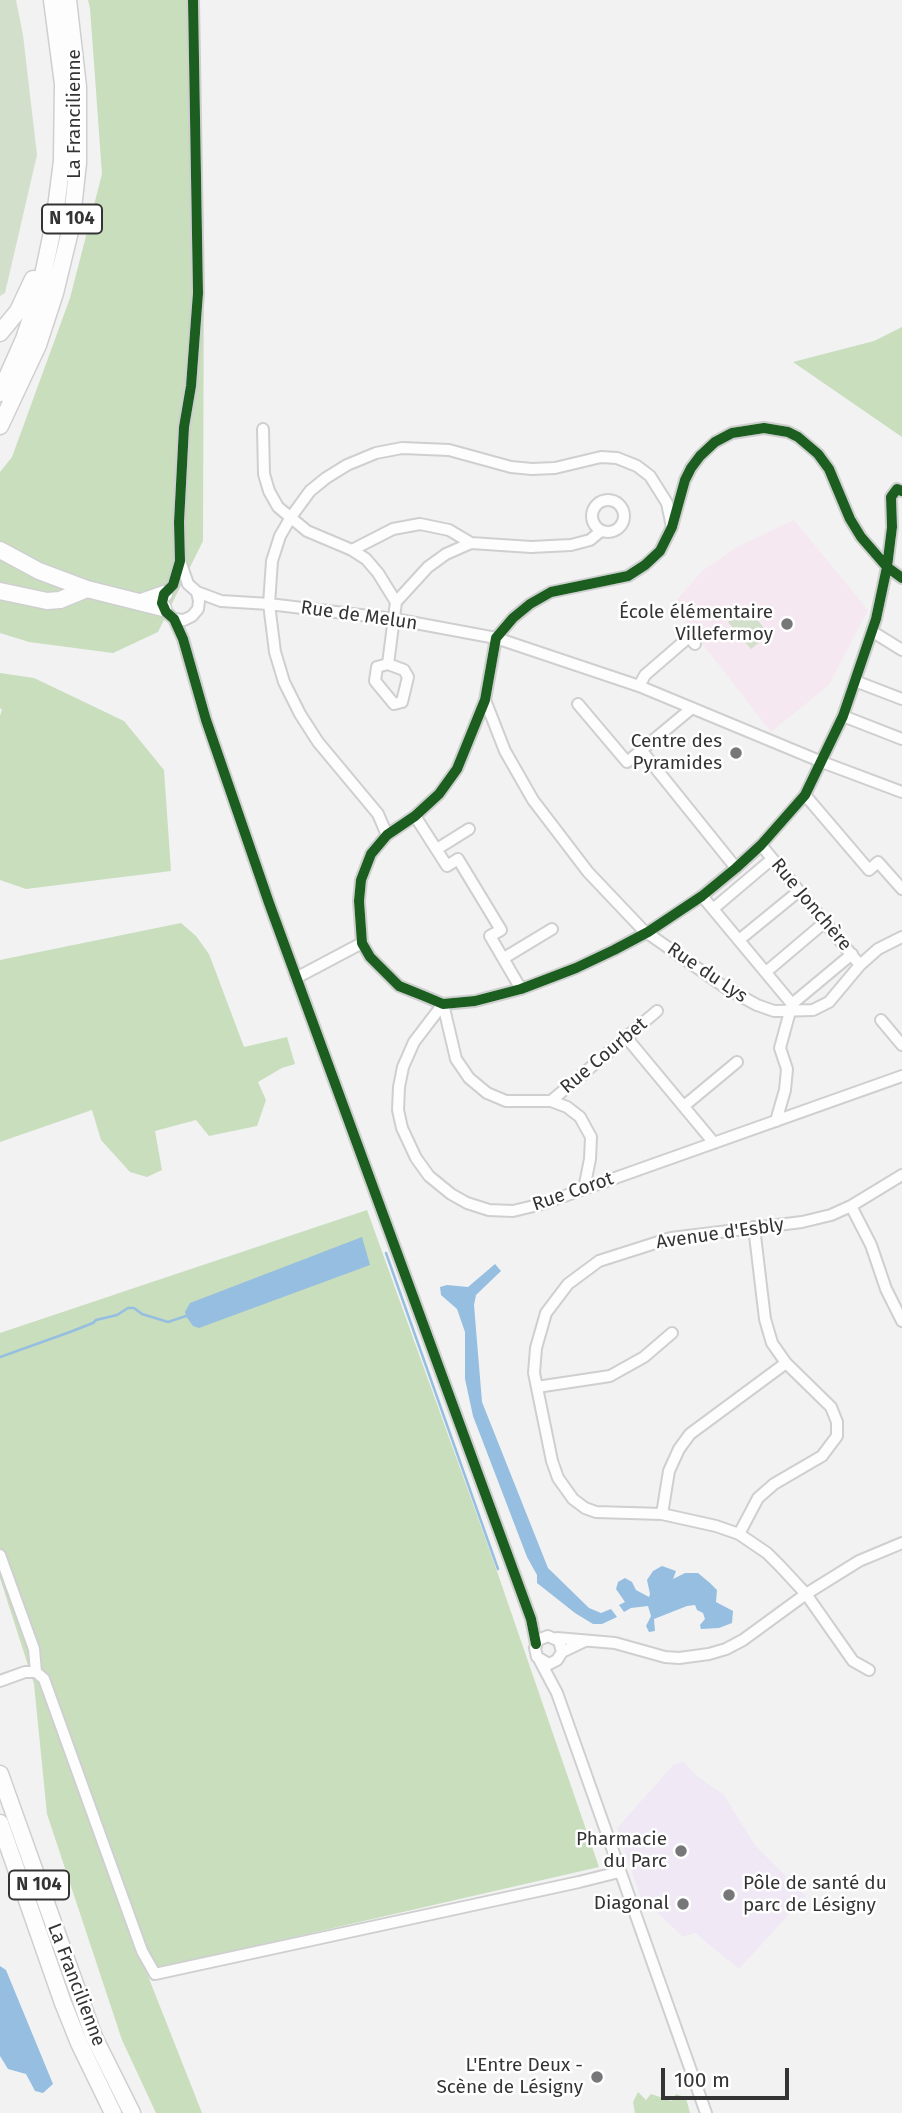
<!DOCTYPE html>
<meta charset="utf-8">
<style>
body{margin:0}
#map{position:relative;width:902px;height:2113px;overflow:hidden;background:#f2f2f3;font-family:"Fira Sans",sans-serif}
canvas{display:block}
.scale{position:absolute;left:661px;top:2068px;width:128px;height:32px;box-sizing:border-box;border:4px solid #353435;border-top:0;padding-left:9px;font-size:21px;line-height:24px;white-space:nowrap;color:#353435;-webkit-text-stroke:5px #fff;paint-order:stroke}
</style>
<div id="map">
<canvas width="902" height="2113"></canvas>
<div class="scale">100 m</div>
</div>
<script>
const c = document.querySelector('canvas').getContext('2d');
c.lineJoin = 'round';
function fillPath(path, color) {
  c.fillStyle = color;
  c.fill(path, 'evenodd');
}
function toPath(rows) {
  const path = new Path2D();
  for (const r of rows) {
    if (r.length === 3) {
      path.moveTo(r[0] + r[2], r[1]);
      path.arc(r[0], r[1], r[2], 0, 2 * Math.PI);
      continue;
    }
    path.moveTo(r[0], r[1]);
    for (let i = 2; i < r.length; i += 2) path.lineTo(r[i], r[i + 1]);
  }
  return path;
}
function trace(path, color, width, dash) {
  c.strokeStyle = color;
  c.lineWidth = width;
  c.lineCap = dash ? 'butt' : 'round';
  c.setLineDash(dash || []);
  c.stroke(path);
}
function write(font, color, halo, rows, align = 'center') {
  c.font = font + ' "Fira Sans",sans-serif';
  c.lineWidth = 5;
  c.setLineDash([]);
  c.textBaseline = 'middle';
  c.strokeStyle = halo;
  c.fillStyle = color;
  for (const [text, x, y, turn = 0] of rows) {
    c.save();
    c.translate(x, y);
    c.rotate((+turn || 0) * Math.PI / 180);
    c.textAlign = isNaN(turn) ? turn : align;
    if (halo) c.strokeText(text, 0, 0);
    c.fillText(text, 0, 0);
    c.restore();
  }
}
fillPath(toPath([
 [683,1761,697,1776,724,1795,755,1845,806,1896,739,1969,695,1933,683,1937,640,1896,617,1828,673,1765]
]), '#f0e9f5');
fillPath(toPath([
 [794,520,868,610,829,685,771,732,672,605,702,571,737,547]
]), '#f5e8f0');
fillPath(toPath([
 [0,0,16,0,23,35,37,155,5,293,0,296],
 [747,607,769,634,751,649,728,622]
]), '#d2dfcb');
fillPath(toPath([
 [88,0,196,0,204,231,203,541,158,632,113,653,29,642,0,633,0,472,12,457,70,298,102,174,90,8],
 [902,327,902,437,793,362,874,341],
 [0,673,34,678,124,721,164,770,171,871,26,889,0,880,0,716,2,710,0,708],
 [181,923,196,936,209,954,244,1047,287,1037,295,1064,282,1068,258,1082,266,1100,257,1126,209,1136,196,1120,155,1131,162,1170,147,1177,130,1172,101,1140,92,1110,0,1142,0,960],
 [367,1210,491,1554,599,1867,146,1971,202,2113,156,2113,122,2040,47,1814,34,1684,0,1578,0,1333],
 [638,2092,646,2100,651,2094,672,2101,676,2094,686,2098,690,2113,635,2113,633,2102]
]), '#c8debd');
fillPath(toPath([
 [362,1237,370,1265,199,1328,193,1326,186,1316,185,1312,190,1303],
 [495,1264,501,1271,476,1295,474,1305,482,1402,548,1568,589,1608,601,1613,611,1609,617,1617,602,1624,593,1624,575,1613,537,1583,537,1575,527,1557,473,1416,465,1379,465,1332,457,1309,441,1295,440,1287,447,1285,468,1287],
 [662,1566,676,1571,673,1579,685,1573,698,1573,710,1583,717,1590,716,1602,733,1611,732,1623,719,1628,701,1629,700,1625,705,1619,703,1613,697,1610,695,1605,687,1606,654,1619,655,1631,649,1632,646,1626,651,1616,648,1606,631,1608,624,1612,619,1605,625,1602,616,1589,618,1582,625,1578,632,1582,636,1590,649,1597,650,1594,647,1580,653,1571],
 [0,1966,6,1970,53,2084,43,2093,35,2091,26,2074,8,2069,0,2056]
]), '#96bee0');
trace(toPath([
 [386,1253,498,1569],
 [0,1357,70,1332,93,1323,96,1320,117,1315,128,1308,134,1308,142,1314,168,1322,186,1316]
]), '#96bee0', 2.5);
const minor = toPath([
 [193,0,198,293,191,386,184,427,179,522,180,561,173,585,164,594,162,603,166,612,174,619,183,639,206,720,269,903,531,1619,536,1644],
 [263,429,264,474,269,491,278,507,307,531,352,550,366,559,378,573,396,602],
 [902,491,897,489,891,497,892,527,887,567,876,619,843,716,805,795,761,845,736,868,702,896,648,932,614,950,576,968,521,989,475,1001,443,1004,424,996,399,986,370,957,362,943,359,901,361,880,371,854,387,835,415,816,439,794,457,769,485,700,496,638,513,618,530,604,551,592,628,576,645,565,660,551,672,527,685,480,691,468,700,456,715,442,732,433,764,428,788,432,798,437,818,454,829,469,850,519,861,537,887,567,902,578],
 [608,516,16],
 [352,550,393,529,420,524,449,530,471,543,531,547,571,545,590,540,601,531],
 [197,592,221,601,269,604,394,619,496,638,639,686,822,762,902,792],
 [174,619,184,620,192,616,198,609,199,601,197,592,188,584,180,561],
 [873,632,902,650],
 [388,664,396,602,428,567,446,554,471,543],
 [388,664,404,670,408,677,402,702,394,704,375,681,377,667,388,664],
 [855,681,902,699],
 [639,686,645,675,689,637,695,644],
 [485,700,505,751,533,800,588,872,643,930,726,988,757,1005,774,1011,813,1010,829,1002,860,965,878,949,902,937],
 [578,704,627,762,692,708],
 [843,716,902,739],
 [641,750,736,868],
 [805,795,869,870,878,862,902,889],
 [415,816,447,866,458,859,501,930,490,936,521,989],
 [387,835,378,814,318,742,300,714,284,682,275,652,269,604,272,561,280,536,291,517,310,491,326,478,347,465,376,453,402,448,449,450,511,467,532,469,555,468,601,457,617,458,637,466,650,476,667,503,672,527],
 [761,845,860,965],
 [437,849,469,829],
 [702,896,792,1004,780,1048,787,1069,785,1090,776,1121],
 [713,909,772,859],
 [739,940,799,891],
 [504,958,552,929],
 [766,972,825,922],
 [296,978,362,943],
 [443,1004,414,1042,403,1067,399,1087,398,1110,402,1128,416,1158,429,1176,451,1194,467,1203,489,1210,513,1211,542,1204,902,1076],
 [443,1004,456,1059,469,1078,487,1093,506,1101,551,1101,567,1107,580,1117,591,1137,590,1159,584,1189],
 [792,1004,852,954],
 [881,1020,902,1045],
 [626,1037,714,1143],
 [551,1101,657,1011],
 [684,1106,737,1062],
 [851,1206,871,1245,886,1289,902,1321],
 [537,1387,610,1376,644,1357,672,1333],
 [662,1514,669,1471,679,1449,690,1434,786,1363],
 [739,1534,758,1498,774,1484,822,1456,837,1436,837,1422,831,1407,786,1363,772,1343,765,1319,754,1227],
 [0,1555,34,1649,36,1672],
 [557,1638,615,1643,665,1657,679,1658,709,1654,726,1649,743,1640,806,1594,859,1561,902,1543],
 [562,1652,559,1641,548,1636,538,1640,535,1648,537,1657,549,1664,557,1660,562,1652,585,1641],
 [540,1661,557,1693,706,2113],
 [869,1670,853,1661,806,1594,780,1566,767,1553,739,1534,716,1526,662,1514,596,1512,585,1508,573,1499,558,1478,552,1461,534,1373,536,1348,546,1313,568,1284,599,1261,671,1238,802,1222,831,1215,851,1206,902,1175],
 [0,1681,25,1672,36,1672,44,1679,142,1951,155,1974,579,1882,619,1872]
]);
const highway = toPath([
 [0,333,18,311,33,279],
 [0,393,24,339,39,294,54,223,62,161,63,84,52,0],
 [0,426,38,345,55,293,71,227,78,163,78,87,68,0],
 [0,550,39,571,87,589,163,608],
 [0,591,47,601,60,600,87,589],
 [141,602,164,594],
 [0,1774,94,2037,132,2113],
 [0,1823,63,2003,79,2043,113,2113]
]);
trace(minor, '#cfcfd0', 14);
trace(highway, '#cfcfd0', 19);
trace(minor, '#fdfdfd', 10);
trace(highway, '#fdfdfd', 16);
trace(toPath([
 [193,0,198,293,191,386,184,427,179,522,180,561,173,585,164,594,162,603,166,612,174,619,183,639,206,720,269,903,531,1619,536,1644],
 [902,491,897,489,891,497,892,527,887,567,876,619,843,716,805,795,761,845,736,868,702,896,648,932,614,950,576,968,521,989,475,1001,443,1004,424,996,399,986,370,957,362,943,359,901,361,880,371,854,387,835,415,816,439,794,457,769,485,700,496,638,513,618,530,604,551,592,628,576,645,565,660,551,672,527,685,480,691,468,700,456,715,442,732,433,764,428,788,432,798,437,818,454,829,469,850,519,861,537,887,567,902,578]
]), '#1b5e20', 10);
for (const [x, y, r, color] of [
 [787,624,7,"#777678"],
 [736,753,7,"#777678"],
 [681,1851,7,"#777678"],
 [729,1895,7,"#777678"],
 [683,1904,7,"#777678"],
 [597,2077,7,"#777678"]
]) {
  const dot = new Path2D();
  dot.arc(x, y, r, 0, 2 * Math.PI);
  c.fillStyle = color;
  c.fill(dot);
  trace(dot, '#fff', 2.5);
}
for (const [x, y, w] of [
 [72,219,60],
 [39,1885,60]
]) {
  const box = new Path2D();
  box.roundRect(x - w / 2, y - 14.5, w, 29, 5);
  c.fillStyle = '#fff';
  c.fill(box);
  trace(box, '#353435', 2);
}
write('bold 18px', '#353435', null, [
 ["N 104",72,219],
 ["N 104",39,1885]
]);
write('19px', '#353435', '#fff', [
 ["La Francilienne",75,114,-90],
 ["Rue de Melun",359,616,8],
 ["Rue Jonchère",811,905,50],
 ["Rue du Lys",707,973,34],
 ["Rue Courbet",604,1056,-40],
 ["Rue Corot",573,1192,-19],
 ["Avenue d'Esbly",720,1234,-8],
 ["La Francilienne",76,1985,69]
]);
write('19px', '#353435', '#fff', [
 ["École élémentaire",773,613],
 ["Villefermoy",773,635],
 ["Centre des",722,742],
 ["Pyramides",722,764],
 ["Pharmacie",667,1840],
 ["du Parc",667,1862],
 ["Pôle de santé du",743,1884,"left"],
 ["parc de Lésigny",743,1906,"left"],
 ["Diagonal",669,1904],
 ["L'Entre Deux -",583,2066],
 ["Scène de Lésigny",583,2088]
], 'right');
</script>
